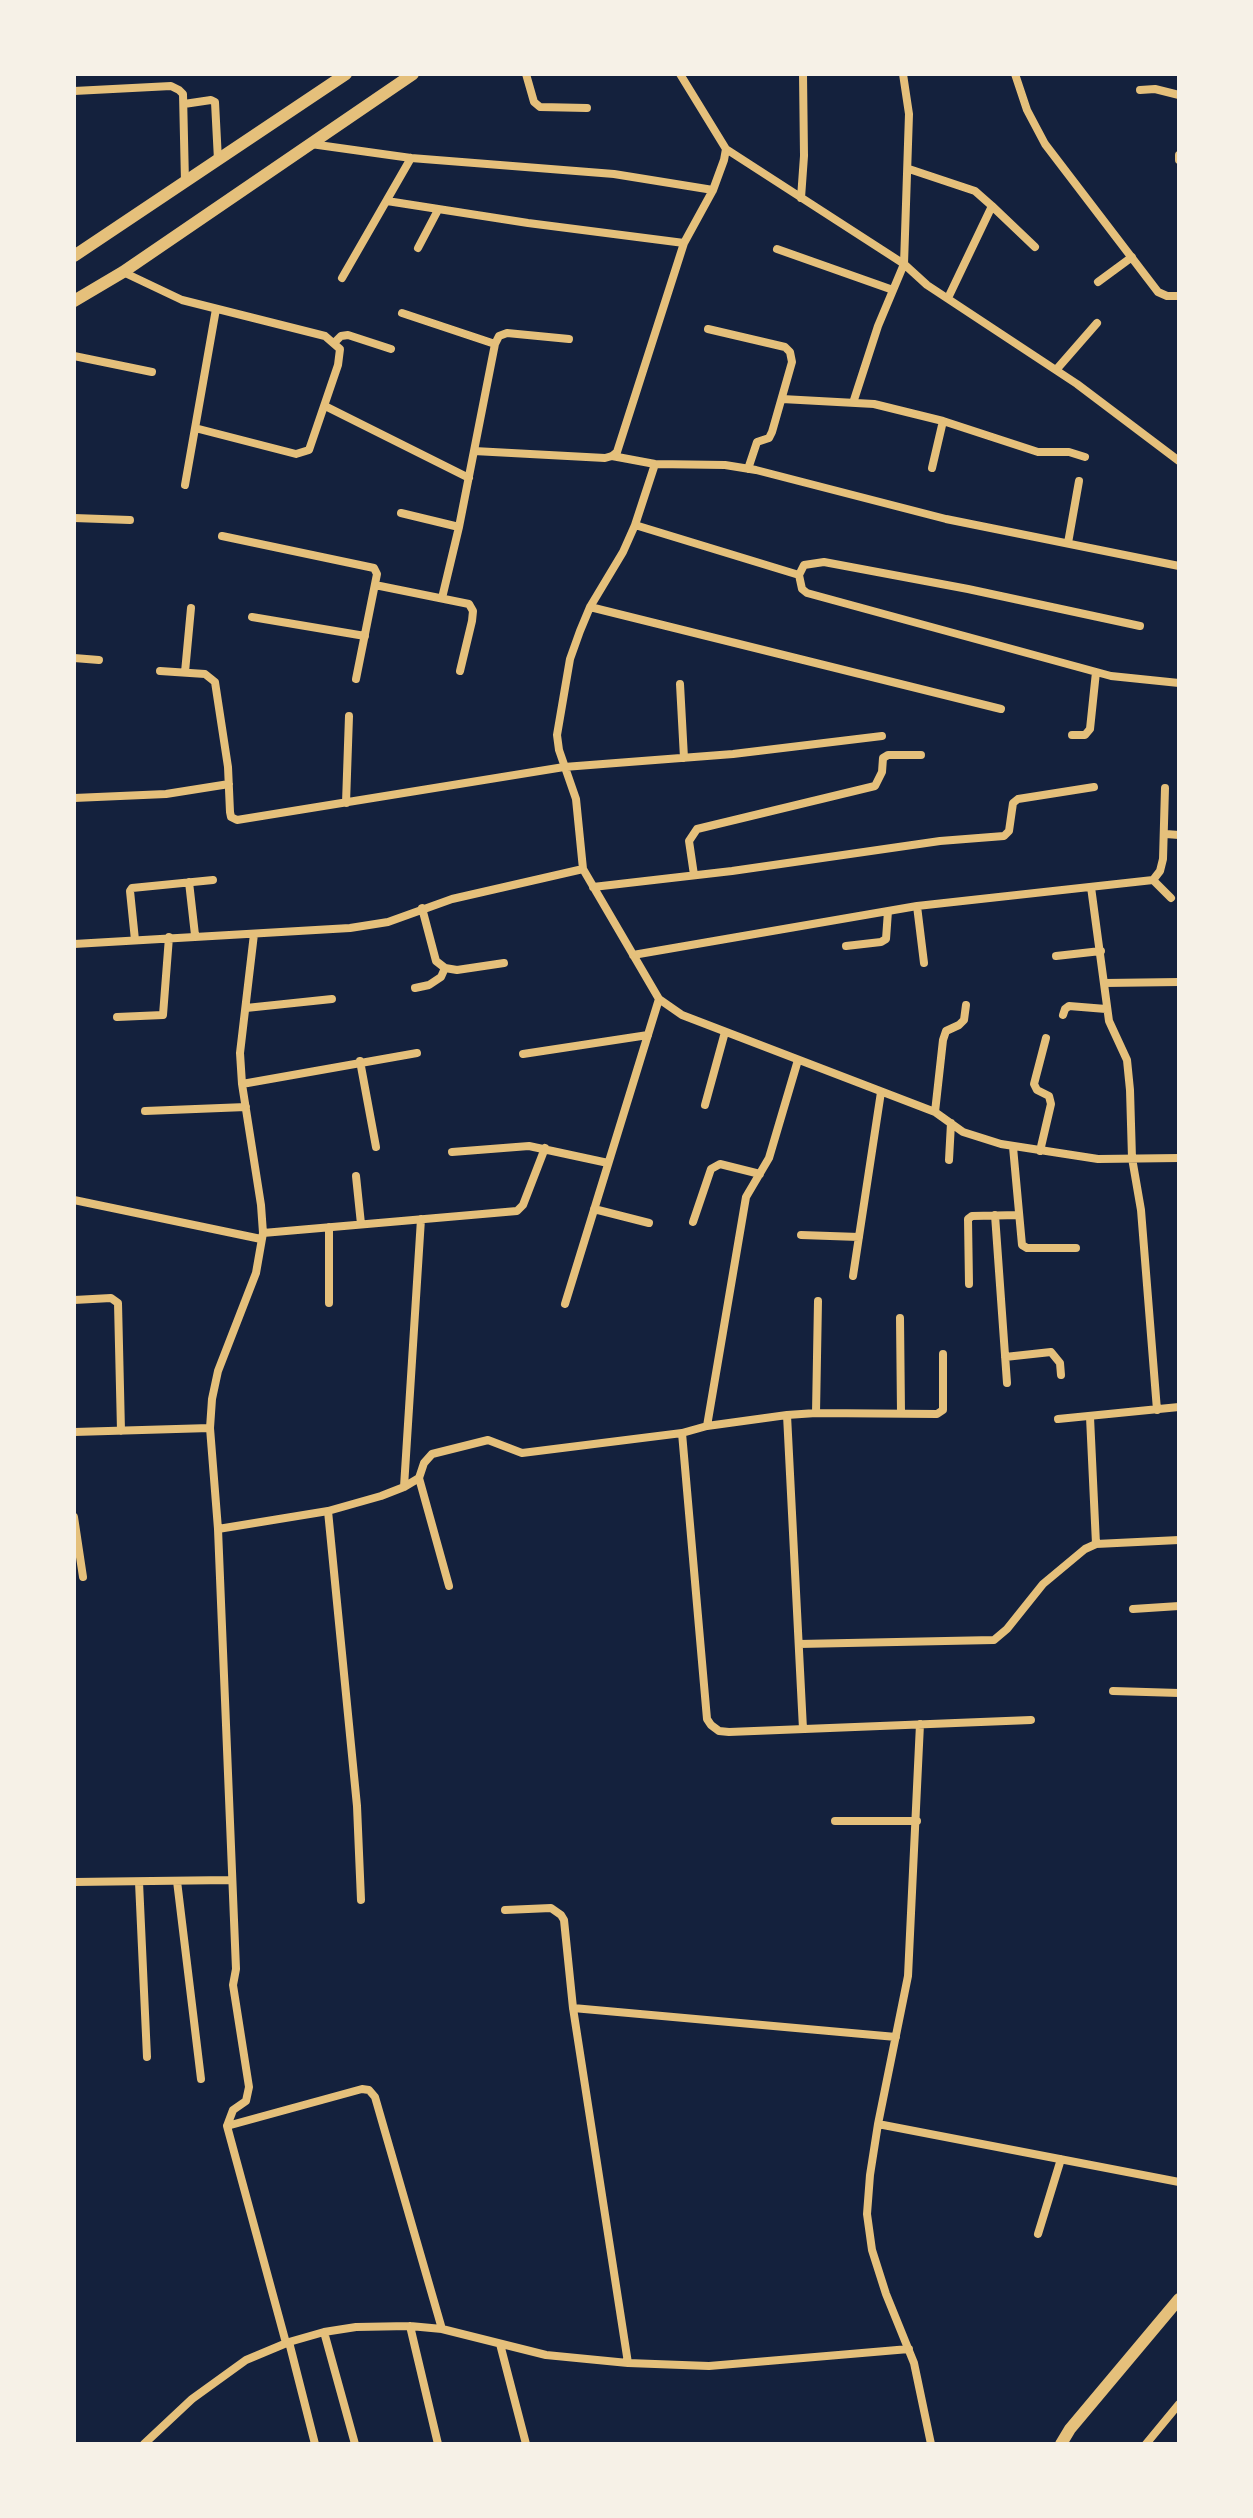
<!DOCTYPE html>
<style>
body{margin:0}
#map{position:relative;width:1253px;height:2518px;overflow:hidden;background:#14213d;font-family:"IBM Plex Sans",sans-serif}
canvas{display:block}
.frame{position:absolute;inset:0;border:76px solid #f6f1e7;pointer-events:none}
</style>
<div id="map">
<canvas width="1253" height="2518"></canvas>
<div class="frame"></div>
</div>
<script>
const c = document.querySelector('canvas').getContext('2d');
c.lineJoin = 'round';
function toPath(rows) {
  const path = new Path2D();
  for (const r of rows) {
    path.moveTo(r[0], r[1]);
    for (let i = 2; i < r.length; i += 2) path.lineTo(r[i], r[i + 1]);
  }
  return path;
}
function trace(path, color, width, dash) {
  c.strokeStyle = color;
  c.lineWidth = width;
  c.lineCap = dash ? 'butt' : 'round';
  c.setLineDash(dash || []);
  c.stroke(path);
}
trace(toPath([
 [526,74,534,102,540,107,587,108],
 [1015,74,1027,110,1045,144,1158,292,1167,296,1179,296],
 [1140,90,1155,89,1179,95],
 [74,91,171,86,179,90,183,94,185,182],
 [184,104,211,100,215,102,218,160],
 [311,144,411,158,614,174,713,190],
 [726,149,904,264,927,285,1077,384,1179,461],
 [1179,155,1179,160],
 [909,169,975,191,992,206,948,298],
 [801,198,804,156,803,74],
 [387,201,528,223,684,243],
 [992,206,1035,247],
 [418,248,438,210],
 [777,249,893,290],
 [123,272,182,300,325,336,340,349,338,365,309,450,296,454,195,428],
 [342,278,411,158],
 [1098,282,1132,257],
 [402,313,495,344],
 [708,329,785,347,790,352,792,362,772,432,769,438,757,442,748,469],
 [335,342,341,336,348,335,391,349],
 [74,356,152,372],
 [1056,370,1097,323],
 [782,399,874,404,943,421,1038,452,1069,452,1085,457],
 [853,403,878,326,904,264,909,114,903,74],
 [325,406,469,478],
 [474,451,605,458,612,456,617,452,684,243,713,190,724,160,726,149,680,74],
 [612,456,655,464,725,465,756,470,946,519,1179,566],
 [655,464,635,525,623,552,590,607,580,631,570,659,557,735,559,750,576,799,583,869,659,999,682,1015,935,1112,963,1132,1001,1144,1098,1159,1179,1158],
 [932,468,943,421],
 [185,485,216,309],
 [401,513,459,527],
 [74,518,130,520],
 [635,525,799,575],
 [222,536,374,568,377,574,356,679],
 [1068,543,1079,481],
 [375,585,469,604,473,611,472,621,460,671],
 [442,598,459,527,495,344,499,336,507,333,569,339],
 [590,607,1001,709],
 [252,617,365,636],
 [1140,626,968,589,824,562,804,565,799,575,802,589,807,593,1111,676,1179,683],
 [74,658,99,660],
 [160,671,205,674,215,682,228,767,230,812,231,817,237,820,564,767,733,754,882,736],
 [185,672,191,608],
 [680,684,684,758],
 [1072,735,1085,735,1090,729,1096,672],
 [74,798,166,794,229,784],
 [346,803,349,716],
 [1166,834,1179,835],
 [694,875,689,841,697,829,875,786,882,772,883,758,888,755,921,755],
 [1153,880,1171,898],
 [189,882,195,935],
 [593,887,732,871,940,841,1004,836,1009,831,1013,803,1018,799,1094,787],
 [1091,887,1109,1021,1127,1060,1130,1090,1132,1158,1141,1210,1157,1410],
 [917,906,924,963],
 [422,908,436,961,445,968,457,970,504,963],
 [254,934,240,1053,242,1084,261,1205,263,1233,256,1273,218,1371,212,1399,210,1428,218,1529,236,1969,233,1985,249,2087,246,2101,233,2110,227,2126,286,2343],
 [135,940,130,891,132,888,213,880],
 [74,944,350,928,388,922,452,899,583,869],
 [846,946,881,942,886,939,888,911],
 [633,955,917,906,1153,880,1160,871,1163,859,1165,788],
 [1056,956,1101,951],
 [1105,983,1179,982],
 [415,988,429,985,441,977,445,968],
 [246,1008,332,999],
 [1063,1015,1065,1009,1069,1006,1106,1009],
 [117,1017,163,1015,169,937],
 [523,1054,648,1035],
 [360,1061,376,1147],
 [242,1084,417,1053],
 [705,1105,725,1032],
 [145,1111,246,1107],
 [935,1112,943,1040,946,1031,959,1025,964,1020,966,1005],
 [1013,1147,1022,1245,1027,1248,1076,1248],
 [1040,1151,1051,1104,1049,1096,1037,1090,1034,1084,1046,1038],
 [452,1152,529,1146,608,1163],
 [949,1160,951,1123],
 [356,1176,361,1224],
 [74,1200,261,1239],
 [594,1209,649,1223],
 [995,1215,1007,1383],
 [693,1222,711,1169,720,1164,760,1174],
 [263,1233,517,1211,523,1205,545,1148],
 [801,1235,859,1237],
 [853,1276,881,1092],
 [969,1284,968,1219,972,1216,1019,1215],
 [74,1300,111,1298,118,1303,121,1431],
 [329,1303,329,1227],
 [565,1304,659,999],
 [900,1318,901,1413],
 [1005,1357,1051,1352,1060,1363,1061,1375],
 [816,1413,818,1301],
 [787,1415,803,1729],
 [1090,1417,1096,1544],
 [1058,1419,1179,1407],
 [707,1426,746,1197,769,1158,798,1060],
 [74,1432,210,1428],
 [682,1433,707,1719,711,1725,719,1731,729,1732,1031,1720],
 [419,1478,449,1586],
 [404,1487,421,1219],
 [328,1511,357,1806,361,1900],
 [74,1517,83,1577],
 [218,1529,328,1511,381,1496,404,1487,419,1478,424,1463,432,1454,488,1440,522,1453,682,1433,707,1426,787,1415,816,1413,937,1414,943,1410,943,1354],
 [1133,1609,1179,1606],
 [799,1644,994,1640,1007,1629,1043,1584,1085,1549,1096,1544,1179,1540],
 [1113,1691,1179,1693],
 [920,1724,908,1976,878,2124,870,2175,867,2214,872,2250,886,2294,914,2363,931,2444],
 [835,1821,917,1821],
 [177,1881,201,2079],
 [74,1882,230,1880],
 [139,1882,147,2057],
 [505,1910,551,1908,561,1915,564,1920,573,2008,628,2363],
 [573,2008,896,2037],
 [878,2124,1179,2182],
 [227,2126,362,2089,369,2090,375,2097,442,2329],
 [1038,2234,1061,2159],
 [410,2326,438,2444],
 [324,2332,355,2444],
 [289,2342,315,2444],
 [500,2344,526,2444],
 [144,2444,192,2399,246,2360,289,2342,324,2332,356,2327,410,2326,442,2329,546,2355,628,2363,709,2366,909,2349],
 [1146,2444,1179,2404]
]), '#e5c07b', 8);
trace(toPath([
 [74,256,346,74],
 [74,301,123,272,413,74],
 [1061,2444,1070,2429,1179,2299]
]), '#e5c07b', 12);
</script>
